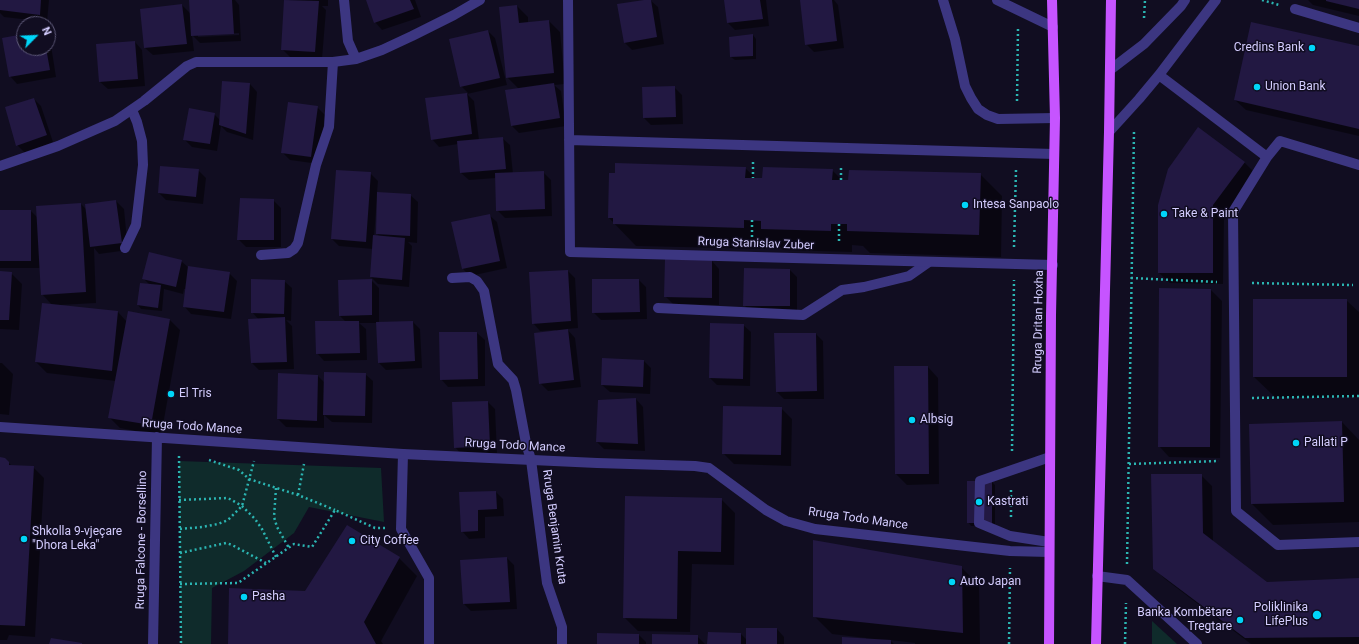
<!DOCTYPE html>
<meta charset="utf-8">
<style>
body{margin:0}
#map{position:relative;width:1359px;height:644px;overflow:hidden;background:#110d21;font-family:Roboto,sans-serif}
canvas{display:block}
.north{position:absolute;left:16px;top:16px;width:40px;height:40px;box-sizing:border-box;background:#110d21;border:1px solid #5f5a7a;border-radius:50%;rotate:66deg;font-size:11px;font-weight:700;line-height:16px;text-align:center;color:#d4cdff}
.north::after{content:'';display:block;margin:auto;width:14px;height:18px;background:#00d5f8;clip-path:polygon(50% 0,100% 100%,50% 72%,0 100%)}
</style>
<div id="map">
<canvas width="1359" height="644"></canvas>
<div class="north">N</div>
</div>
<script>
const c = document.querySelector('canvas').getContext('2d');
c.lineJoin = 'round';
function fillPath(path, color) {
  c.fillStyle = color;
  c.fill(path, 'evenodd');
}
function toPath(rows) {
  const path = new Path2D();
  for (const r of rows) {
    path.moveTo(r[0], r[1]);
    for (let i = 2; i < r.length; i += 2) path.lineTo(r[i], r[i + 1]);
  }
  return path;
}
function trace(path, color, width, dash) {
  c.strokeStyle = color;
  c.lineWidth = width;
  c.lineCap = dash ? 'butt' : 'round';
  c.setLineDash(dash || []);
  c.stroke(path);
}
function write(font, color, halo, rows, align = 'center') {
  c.font = font + ' Roboto,sans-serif';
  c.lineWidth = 3;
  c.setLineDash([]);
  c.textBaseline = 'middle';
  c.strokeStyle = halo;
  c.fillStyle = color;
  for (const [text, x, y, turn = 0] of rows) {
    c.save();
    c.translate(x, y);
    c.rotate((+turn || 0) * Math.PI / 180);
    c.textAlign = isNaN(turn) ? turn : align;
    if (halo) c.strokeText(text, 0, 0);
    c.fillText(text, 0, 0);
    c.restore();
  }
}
fillPath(toPath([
 [179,461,381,468,384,522,309,507,294,533,244,571,212,588,211,644,181,644],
 [1152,621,1177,644,1152,644]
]), '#0f2b2b');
fillPath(toPath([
 [0,0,49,0,47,22,4,17,0,13],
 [190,0,235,0,239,5,241,41,200,43,192,35,194,51,153,55,145,48,182,5,191,14],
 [239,33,239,35,198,37,198,35],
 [289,0,328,0,328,6,322,6,326,10,322,59,290,57,282,49],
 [367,0,415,0,421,17,382,30,375,22],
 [650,0,658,7,664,44,632,50,624,42],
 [725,0,766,0,769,26,735,30,728,23],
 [809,0,834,0,838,5,844,48,814,52,806,44],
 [1308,0,1359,0,1359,16,1313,5],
 [517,6,528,17,528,23,549,21,560,32,565,84,554,85,561,91,566,126,519,133,512,126,519,89,507,77],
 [488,31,495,38,507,85,467,94,474,101,479,140,502,138,510,145,513,174,543,172,551,180,552,216,505,218,497,210,496,178,469,180,461,173,458,144,439,147,432,139,426,99,469,94,461,86],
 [24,35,24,48,48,48,48,37,50,39,56,77,17,84,10,76],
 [753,35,756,39,756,59,735,60,731,57],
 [135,42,142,50,145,86,108,89,100,82],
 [1359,47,1359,136,1246,110,1235,100],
 [250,84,257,92,253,140,227,132,221,126,217,151,192,147,185,140,214,114,220,120],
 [674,87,682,95,683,124,651,125,644,118],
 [34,99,41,106,53,142,25,153,17,145],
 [317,107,325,115,319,164,290,160,283,153],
 [1244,162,1255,173,1224,217,1223,284,1170,283,1159,273],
 [745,168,757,179,832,170,843,181,849,181,980,174,1002,196,1001,257,870,253,863,246,852,245,852,252,783,250,775,242,765,242,765,249,636,246,609,218],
 [198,170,206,178,203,204,166,200,159,193],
 [370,173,378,181,377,193,410,195,418,202,417,243,408,242,412,246,409,287,378,284,371,277,373,249,339,246,332,239],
 [377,198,378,198,377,234,380,237,374,237],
 [273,200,281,208,281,247,246,247,238,239],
 [116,201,124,209,128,250,99,254,94,248,96,303,60,305,60,306,118,312,127,322,170,320,180,330,161,436,120,428,110,418,116,381,47,373,36,362,52,305,42,294,40,268,0,268,0,211,31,211,38,218,37,207,81,204,87,210],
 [489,215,497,222,507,268,470,276,463,269,452,223],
 [181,261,188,267,229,273,237,281,231,319,191,314,184,306,186,289,184,289,183,294,164,289,162,311,141,309,138,305,150,285,144,279],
 [712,261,719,269,719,305,673,304,665,296],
 [790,270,797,277,797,313,752,313,744,305],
 [568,271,575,278,578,328,567,329,575,338,581,387,548,391,540,383,556,330,540,331,533,323],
 [0,272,11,273,22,284,19,330,0,329],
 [371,280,379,288,379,323,413,322,420,329,422,368,386,370,379,363,377,323,359,323,366,329,367,360,324,361,317,353,346,322,340,316],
 [639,280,646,287,647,319,601,320,593,312],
 [284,281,292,288,291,321,286,320,292,326,294,369,259,370,252,363,249,320,259,320,252,312],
 [1211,290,1222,301,1220,458,1169,457,1159,446],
 [1346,300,1359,312,1359,397,1275,397,1254,377],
 [743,325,751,332,750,386,717,385,710,378],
 [440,333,477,333,485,340,485,386,448,387,441,379],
 [816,334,823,341,824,399,784,399,777,392],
 [644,361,651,368,650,394,610,392,602,385],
 [0,363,2,363,13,374,9,415,0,414],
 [928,367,938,378,939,484,907,485,896,474],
 [279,374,318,376,325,383,365,374,373,381,372,423,332,422,324,415,324,428,286,427,278,419],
 [636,399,643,407,645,451,604,449,597,442],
 [488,402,495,409,497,453,462,455,455,447],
 [781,408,792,419,791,466,734,464,723,453],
 [1342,422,1359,440,1359,522,1273,525,1252,504],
 [0,458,5,459,12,466,33,467,44,478,35,637,9,635,7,640,0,640],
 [1201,475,1212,486,1213,542,1267,583,1359,579,1359,644,1251,644,1165,579,1154,568],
 [992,482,995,485,995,526,971,526,968,522],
 [496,492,503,499,504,516,485,517,485,538,469,539,462,531,460,493],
 [626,497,721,499,735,513,734,565,692,564,690,632,638,631,624,617],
 [399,558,417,576,381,641,383,644,229,644,306,592],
 [507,558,514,565,517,609,471,611,464,604],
 [961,567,979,585,980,644,915,644,915,643,890,640,894,644,843,644,866,640,866,638,832,634,814,616],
 [777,629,784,637,784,644,708,644,708,633,741,634,747,640],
 [639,635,646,642,646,644,598,644],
 [697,636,705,644,653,644]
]), '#0007');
fillPath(toPath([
 [0,0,41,0,40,15,0,10],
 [189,0,232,0,234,34,191,36],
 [284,0,319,1,315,52,281,50],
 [366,0,410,0,414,9,374,23],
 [644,0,651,0,657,37,624,43,617,4],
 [724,0,760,0,763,19,727,23],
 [800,0,832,0,837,41,805,45],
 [1326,0,1359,0,1359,9,1326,1],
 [182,4,187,44,144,48,140,9],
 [517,5,519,23,549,20,554,73,506,78,499,7],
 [1251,22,1359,46,1359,129,1234,100],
 [488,30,500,78,460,87,449,39],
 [24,34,24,48,46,48,50,70,9,77,2,38],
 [753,34,753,56,730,57,729,37],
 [135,41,138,79,99,82,96,44],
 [222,81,250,83,246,134,219,125],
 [554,83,560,118,511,126,505,90],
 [675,86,676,117,643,118,642,87],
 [467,93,472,134,431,140,425,98],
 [34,98,47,135,16,146,5,107],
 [288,102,318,106,311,157,281,153],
 [189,108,215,113,210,144,183,140],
 [1198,127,1245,162,1213,205,1213,273,1158,273,1158,205,1168,169],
 [503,137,506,169,460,173,457,141],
 [615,163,746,167,745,178,762,178,763,167,833,169,832,180,848,180,849,170,981,173,979,235,847,231,847,224,831,224,831,231,761,229,761,221,744,220,744,228,613,224,613,218,608,218,609,173,615,173],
 [160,166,199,169,196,197,158,193],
 [336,170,371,172,366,242,331,239],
 [544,171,545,209,496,211,495,173],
 [377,192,411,194,410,236,376,234],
 [240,198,274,199,274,240,237,240],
 [116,200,122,243,90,247,85,204],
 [81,203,86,292,41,295,36,206],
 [0,210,31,210,31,261,0,261],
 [490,214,500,261,462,269,451,222],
 [373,235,405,238,402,280,370,277],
 [149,252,182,260,176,287,142,279],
 [665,259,712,260,712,298,664,297],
 [188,266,230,272,224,312,183,307],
 [744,268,790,269,790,306,743,306],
 [568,270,571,321,532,324,529,272],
 [0,271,12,272,9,320,0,320],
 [251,279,285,280,284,314,251,313],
 [372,279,372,315,339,316,338,280],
 [592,279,639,279,640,312,592,313],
 [140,283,161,285,158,308,137,305],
 [1159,288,1211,289,1210,447,1158,447],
 [1253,299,1347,299,1347,377,1253,377],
 [42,303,118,311,112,371,35,362],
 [128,311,170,319,151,425,108,418],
 [285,317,287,362,251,363,248,319],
 [315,321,359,321,360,353,316,354],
 [413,321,415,361,378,363,376,322],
 [710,323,744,324,743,379,709,378],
 [568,329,574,380,539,384,534,333],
 [439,332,477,332,478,379,440,380],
 [774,333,816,333,817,391,776,392],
 [602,358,644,360,643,387,601,385],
 [894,366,928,366,929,474,895,474],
 [324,372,366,373,365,416,323,415],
 [278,373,318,375,317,421,277,419],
 [636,398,638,444,596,442,598,400],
 [488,401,490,446,454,448,452,402],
 [723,406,782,407,781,455,722,454],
 [1342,421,1344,502,1251,504,1249,424],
 [0,457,5,458,9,462,9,465,34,466,25,626,0,625],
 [1151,474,1202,474,1203,533,1267,582,1359,578,1359,637,1245,638,1153,569],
 [967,481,992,481,992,523,967,523],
 [496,491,497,509,478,510,478,531,461,532,459,492],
 [625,496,722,498,721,552,678,551,677,619,623,618],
 [347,525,400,557,364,622,376,644,228,644,229,588,305,591],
 [813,540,962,566,963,633,813,617],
 [507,557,510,602,463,604,460,560],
 [746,628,777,628,777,644,746,644],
 [708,632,741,633,741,644,707,644],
 [597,633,639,634,639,644,597,644],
 [652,634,698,635,698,644,652,644],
 [842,637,891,640,891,644,842,644],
 [51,638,82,643,82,644,49,644]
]), '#221842');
trace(toPath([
 [1262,0,1279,5],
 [1144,18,1145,0],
 [1017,101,1018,28],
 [753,162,753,178],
 [841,180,841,166],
 [752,220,752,240],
 [839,224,839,243],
 [1014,247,1016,170],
 [1131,278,1217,282],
 [1252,283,1353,285],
 [1252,398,1359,396],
 [1012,451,1014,280],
 [179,456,181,644],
 [209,460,239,470,249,479,298,495,335,510],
 [1129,464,1219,461],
 [276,488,274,517,277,527,289,548],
 [298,495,304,464],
 [179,500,228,498,242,506,255,519,262,529,276,557],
 [1011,517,1011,488],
 [180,529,202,527,218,524,228,520,242,506,254,461],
 [180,553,226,543,232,545,266,563],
 [1127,564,1134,131],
 [180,584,238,583,294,544,312,547,335,510,375,528,385,528],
 [1009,644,1010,568],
 [1125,644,1126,603]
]), '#2bb5b2', 2.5, [2, 3]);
trace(toPath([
 [997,0,1053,27],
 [1110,70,1144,44,1181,6,1185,0],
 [125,248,136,225,143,165,142,141,137,122,132,110],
 [261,255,288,253,294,249,298,243,316,165,329,127,333,62],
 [452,278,470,277,477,281,484,291,498,364,513,380,516,390,526,443,531,460],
 [658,308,803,315,842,290,864,287,909,276,929,262],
 [403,454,401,529,429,578,429,644],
 [1049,542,1010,536,979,523,980,481,1050,457]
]), '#3c3681', 10);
trace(toPath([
 [1295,9,1359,28]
]), '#3c3681', 10);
trace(toPath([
 [344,0,348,41,356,59],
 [568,0,570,252,1053,265],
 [943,0,955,39,965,86,971,98,978,109,987,115,998,119,1055,118],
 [1159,75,1267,157],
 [1109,132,1139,99,1159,75,1216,0],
 [569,140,1054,154],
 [1359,165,1280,141,1267,157,1233,212,1236,511,1278,545,1359,542],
 [0,166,58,146,115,121,144,101,187,66,196,62,333,62,356,59,382,50,412,36,454,15,480,0],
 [0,427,403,454,597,463,695,466,709,468,766,510,786,521,815,529,1010,551,1049,552],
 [531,460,547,583,562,627,562,644],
 [1097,576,1127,580,1197,644],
 [153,644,157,437]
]), '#3c3681', 10);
trace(toPath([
 [1049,644,1051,315,1055,118,1052,0],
 [1096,644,1109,132,1111,0]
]), '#c654ff', 10);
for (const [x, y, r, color] of [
 [1312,48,4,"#00d5f8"],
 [1257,87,4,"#00d5f8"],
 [965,205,4,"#00d5f8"],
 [1164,214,4,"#00d5f8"],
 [171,394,4,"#00d5f8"],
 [912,420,4,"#00d5f8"],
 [1296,443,4,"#00d5f8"],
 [979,502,4,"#00d5f8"],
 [24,539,4,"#00d5f8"],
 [352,541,4,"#00d5f8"],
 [952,582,4,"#00d5f8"],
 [244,597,4,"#00d5f8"],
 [1317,615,5,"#00d5f8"],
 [1240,620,4,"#00d5f8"]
]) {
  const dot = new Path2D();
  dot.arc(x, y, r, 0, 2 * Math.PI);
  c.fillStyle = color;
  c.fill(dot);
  trace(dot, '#110d21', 1.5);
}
write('12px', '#d4cdff', '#110d21', [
 ["Credins Bank",1304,48,"right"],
 ["Union Bank",1265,87],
 ["Intesa Sanpaolo",973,205],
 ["Take & Paint",1172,214],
 ["El Tris",179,394],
 ["Albsig",920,420],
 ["Pallati P",1304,443],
 ["Kastrati",987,502],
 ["Shkolla 9-vjeçare",32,532],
 ["\"Dhora Leka\"",32,546],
 ["City Coffee",360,541],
 ["Auto Japan",960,582],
 ["Pasha",252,597],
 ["Poliklinika",1308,608,"right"],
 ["LifePlus",1308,622,"right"],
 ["Banka Kombëtare",1232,613,"right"],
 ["Tregtare",1232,627,"right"]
], 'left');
write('12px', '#d4cdff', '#110d21', [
 ["Rruga Stanislav Zuber",756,244,2],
 ["Rruga Dritan Hoxha",1039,322,-89],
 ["Rruga Todo Mance",192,427,4],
 ["Rruga Todo Mance",515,446,3],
 ["Rruga Todo Mance",858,519,8],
 ["Rruga Benjamin Kruta",554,527,82],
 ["Rruga Falcone - Borsellino",142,540,-89]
]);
</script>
